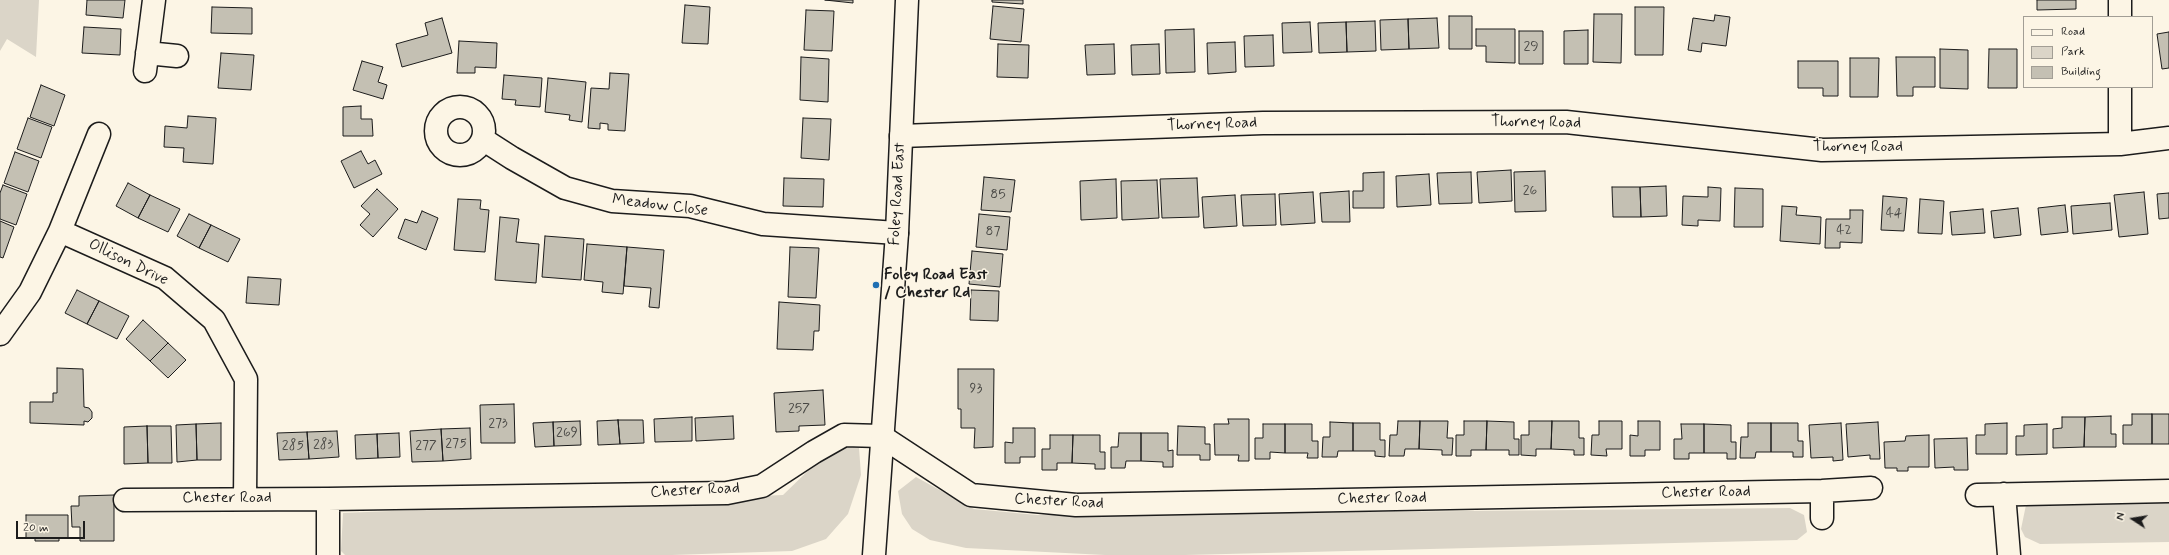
<!DOCTYPE html>
<style>
body{margin:0}
#map{position:relative;width:2169px;height:555px;overflow:hidden;background:#fcf5e5;font-family:Mynerve,sans-serif}
canvas{display:block}
.legend{position:absolute;left:2023px;top:16px;width:130px;height:72px;box-sizing:border-box;background:#fcf5e5;border:1px solid #a29e95;margin:0;padding:5px 7px;list-style:none;font-size:12px;color:#1c1c1c}
.legend li{display:flex;align-items:center;gap:8px;height:20px}
.legend b{width:20px;border:1px solid #a29e95}
.north{position:absolute;left:2113px;top:499px;width:40px;height:40px;-webkit-text-stroke:3px #fcf5e5;paint-order:stroke;rotate:282deg;font-size:11px;font-weight:700;line-height:16px;text-align:center;color:#1c1c1c}
.north::after{content:'';display:block;margin:auto;width:14px;height:18px;background:#1c1c1c;clip-path:polygon(50% 0,100% 100%,50% 72%,0 100%)}
.scale{position:absolute;left:16px;top:521px;width:69px;height:18px;box-sizing:border-box;border:2px solid #1c1c1c;border-top:0;padding-left:5px;font-size:12px;line-height:14px;white-space:nowrap;color:#1c1c1c;-webkit-text-stroke:3px #fcf5e5;paint-order:stroke}
</style>
<div id="map">
<canvas width="2169" height="555"></canvas>
<ul class="legend">
<li><b style="height:5px;background:#fcf5e5"></b>Road</li>
<li><b style="height:11px;background:#dbd5c8"></b>Park</li>
<li><b style="height:11px;background:#c4c0b3"></b>Building</li>
</ul>
<div class="north">N</div>
<div class="scale">20 m</div>
</div>
<script>
const c = document.querySelector('canvas').getContext('2d');
c.lineJoin = 'round';
function fillPath(path, color) {
  c.fillStyle = color;
  c.fill(path, 'evenodd');
}
function toPath(rows) {
  const path = new Path2D();
  for (const r of rows) {
    if (r.length === 3) {
      path.moveTo(r[0] + r[2], r[1]);
      path.arc(r[0], r[1], r[2], 0, 2 * Math.PI);
      continue;
    }
    path.moveTo(r[0], r[1]);
    for (let i = 2; i < r.length; i += 2) path.lineTo(r[i], r[i + 1]);
  }
  return path;
}
function trace(path, color, width, dash) {
  c.strokeStyle = color;
  c.lineWidth = width;
  c.lineCap = dash ? 'butt' : 'round';
  c.setLineDash(dash || []);
  c.stroke(path);
}
function write(font, color, halo, rows, align = 'center') {
  c.font = font + ' Mynerve,sans-serif';
  c.lineWidth = 3;
  c.setLineDash([]);
  c.textBaseline = 'middle';
  c.strokeStyle = halo;
  c.fillStyle = color;
  for (const [text, x, y, turn = 0] of rows) {
    c.save();
    c.translate(x, y);
    c.rotate((+turn || 0) * Math.PI / 180);
    c.textAlign = isNaN(turn) ? turn : align;
    if (halo) c.strokeText(text, 0, 0);
    c.fillText(text, 0, 0);
    c.restore();
  }
}
fillPath(toPath([
 [0,0,39,0,36,57,7,39,0,51],
 [843,445,859,448,861,475,848,514,826,539,792,551,672,555,345,555,341,551,343,513,783,495,815,464],
 [916,477,974,509,1037,515,1790,508,1804,515,1807,532,1797,540,1185,555,1105,555,966,548,930,540,912,529,902,514,898,491],
 [2169,502,2169,542,2040,544,2025,537,2021,529,2026,505]
]), '#dbd5c8');
const building = toPath([
 [87,0,125,0,123,18,86,15,87,0],
 [825,0,853,0,853,3,825,0],
 [992,0,1023,0,1023,4,992,2,992,0],
 [2037,0,2076,0,2076,9,2037,10,2037,0],
 [685,5,710,7,708,44,682,43,685,5],
 [993,6,1024,9,1021,42,990,39,993,6],
 [212,7,252,8,252,34,211,33,212,7],
 [1635,7,1664,7,1663,55,1635,55,1635,7],
 [806,10,834,11,832,51,804,50,806,10],
 [1594,14,1622,14,1621,63,1593,62,1594,14],
 [1715,15,1730,17,1726,46,1702,43,1701,52,1688,50,1693,18,1714,21,1715,15],
 [1449,16,1472,16,1472,49,1449,49,1449,16],
 [442,18,452,53,402,67,396,44,428,35,425,23,442,18],
 [1437,18,1439,48,1409,49,1408,19,1437,18],
 [1408,19,1409,49,1381,50,1380,20,1408,19],
 [1375,21,1376,51,1347,52,1346,22,1375,21],
 [1310,22,1312,52,1283,53,1282,23,1310,22],
 [1346,22,1347,52,1319,53,1318,23,1346,22],
 [84,27,121,29,120,55,82,53,84,27],
 [1194,29,1195,72,1166,73,1165,30,1194,29],
 [1476,29,1515,29,1515,63,1486,62,1486,46,1476,46,1476,29],
 [1588,30,1588,64,1564,64,1564,31,1588,30],
 [1519,31,1543,31,1543,64,1519,64,1519,31],
 [2169,32,2169,68,2162,69,2157,34,2169,32],
 [1273,35,1274,66,1245,67,1244,36,1273,35],
 [459,41,497,43,496,68,475,67,475,73,457,73,459,41],
 [1235,42,1236,72,1208,74,1207,43,1235,42],
 [998,44,1029,45,1028,78,997,77,998,44],
 [1114,44,1115,74,1087,75,1085,45,1114,44],
 [1159,44,1160,74,1132,75,1131,45,1159,44],
 [1940,49,1968,50,1968,89,1940,88,1940,49],
 [1989,49,2017,49,2017,88,1988,88,1989,49],
 [221,53,254,55,251,90,218,88,221,53],
 [801,57,829,59,828,102,800,100,801,57],
 [1896,57,1935,57,1935,87,1913,87,1913,96,1897,96,1896,57],
 [1850,58,1879,58,1878,97,1850,97,1850,58],
 [362,61,383,67,378,82,387,85,383,99,353,90,362,61],
 [1798,61,1838,61,1838,96,1823,96,1823,88,1798,88,1798,61],
 [610,73,629,74,625,131,608,130,608,124,600,123,600,129,588,128,591,88,609,89,610,73],
 [504,75,542,78,540,107,515,105,516,100,502,99,504,75],
 [548,78,586,82,582,122,569,120,570,115,545,112,548,78],
 [41,85,65,95,54,126,30,117,41,85],
 [361,106,361,119,372,119,373,136,343,136,343,107,361,106],
 [188,116,216,118,213,164,183,162,184,148,164,147,165,126,187,128,188,116],
 [28,118,52,127,41,158,17,149,28,118],
 [803,118,831,119,829,160,801,158,803,118],
 [361,151,368,164,375,160,382,174,354,188,341,161,361,151],
 [15,152,39,161,28,192,4,183,15,152],
 [1511,170,1512,201,1479,203,1477,172,1511,170],
 [1545,171,1546,211,1515,212,1514,172,1545,171],
 [1384,172,1384,208,1353,208,1353,191,1363,191,1363,173,1384,172],
 [1471,172,1472,203,1439,204,1437,173,1471,172],
 [1429,174,1431,205,1397,207,1396,176,1429,174],
 [984,177,1015,180,1011,212,981,210,984,177],
 [784,178,824,179,823,207,783,206,784,178],
 [1197,178,1199,217,1162,218,1160,179,1197,178],
 [1116,179,1117,218,1081,220,1080,181,1116,179],
 [1157,180,1159,218,1122,220,1121,181,1157,180],
 [128,183,150,195,138,218,116,206,128,183],
 [3,185,27,194,16,225,0,219,0,193,3,185],
 [1666,186,1667,216,1641,217,1640,187,1666,186],
 [1612,187,1640,187,1641,217,1613,217,1612,187],
 [1708,187,1721,188,1720,221,1698,220,1698,226,1682,225,1683,196,1708,197,1708,187],
 [1735,188,1763,189,1763,227,1734,227,1735,188],
 [377,189,398,209,373,237,360,225,370,214,361,206,377,189],
 [1349,191,1350,222,1322,222,1320,193,1349,191],
 [1313,192,1315,223,1281,225,1279,194,1313,192],
 [2144,192,2148,234,2119,237,2114,195,2144,192],
 [2169,193,2169,218,2159,219,2157,194,2169,193],
 [1275,194,1276,225,1243,226,1241,195,1275,194],
 [150,195,180,209,168,232,138,218,150,195],
 [1235,195,1237,226,1204,228,1202,197,1235,195],
 [1883,196,1907,198,1904,231,1881,230,1883,196],
 [458,199,481,200,480,209,489,210,485,252,454,250,458,199],
 [1920,199,1944,201,1942,234,1918,233,1920,199],
 [2110,203,2112,230,2073,234,2071,206,2110,203],
 [2065,205,2068,232,2041,235,2038,208,2065,205],
 [1782,206,1797,207,1796,215,1821,217,1820,244,1780,241,1782,206],
 [2018,208,2021,235,1994,238,1991,211,2018,208],
 [1983,209,1985,233,1952,235,1950,212,1983,209],
 [1850,210,1863,210,1862,243,1840,242,1840,248,1825,248,1826,219,1850,219,1850,210],
 [422,211,438,218,426,250,398,238,405,219,417,223,422,211],
 [189,214,211,225,199,248,177,236,189,214],
 [979,214,1010,217,1007,250,976,247,979,214],
 [500,217,519,219,516,242,539,244,536,283,495,280,500,217],
 [0,221,14,227,3,258,0,257,0,221],
 [211,225,240,239,228,262,199,248,211,225],
 [545,236,584,239,581,280,542,277,545,236],
 [587,244,627,247,623,294,602,292,603,282,584,280,587,244],
 [627,247,664,250,659,308,649,307,651,288,624,286,627,247],
 [790,247,819,248,816,298,788,297,790,247],
 [972,251,1003,254,1000,287,969,284,972,251],
 [248,277,281,279,279,305,246,303,248,277],
 [77,290,99,301,87,324,65,313,77,290],
 [971,290,999,291,998,321,970,320,971,290],
 [99,301,129,316,117,339,87,324,99,301],
 [779,302,820,305,819,331,814,331,813,350,777,349,779,302],
 [143,320,168,343,150,361,126,339,143,320],
 [168,343,186,360,168,378,150,361,168,343],
 [57,368,83,369,84,407,89,408,92,412,92,418,88,422,84,421,84,425,30,423,30,402,53,402,53,393,57,393,57,368],
 [958,369,994,369,993,447,974,448,975,428,961,428,961,409,958,409,958,369],
 [823,390,825,425,799,426,799,431,776,432,774,393,823,390],
 [514,404,515,443,481,443,480,405,514,404],
 [2132,414,2152,414,2152,444,2123,444,2123,425,2132,425,2132,414],
 [2152,414,2169,414,2169,444,2152,444,2152,414],
 [733,416,734,439,696,441,695,418,733,416],
 [2111,416,2111,434,2116,434,2116,447,2084,447,2085,417,2111,416],
 [692,417,692,441,655,442,654,419,692,417],
 [2062,417,2085,417,2084,447,2053,448,2053,429,2062,428,2062,417],
 [1228,419,1249,419,1249,461,1238,461,1239,455,1215,455,1214,424,1229,424,1228,419],
 [618,420,643,420,644,443,620,444,618,420],
 [618,420,620,444,598,445,597,421,618,420],
 [580,421,581,445,554,446,553,422,580,421],
 [1398,421,1420,421,1419,449,1405,449,1404,456,1389,456,1390,435,1397,435,1398,421],
 [1420,421,1448,421,1447,438,1453,438,1452,455,1442,455,1442,450,1419,449,1420,421],
 [1464,421,1487,421,1486,450,1471,450,1471,456,1456,456,1456,435,1464,435,1464,421],
 [1487,421,1514,422,1514,439,1519,439,1519,455,1509,455,1509,450,1486,450,1487,421],
 [1529,421,1552,421,1551,449,1536,449,1536,456,1521,455,1521,435,1529,435,1529,421],
 [1552,421,1579,421,1579,438,1584,438,1584,455,1574,455,1574,450,1551,449,1552,421],
 [1599,421,1622,421,1622,449,1606,449,1607,456,1591,455,1592,435,1599,435,1599,421],
 [1638,421,1660,421,1660,450,1645,450,1645,456,1630,456,1630,435,1638,436,1638,421],
 [553,422,554,446,535,447,533,423,553,422],
 [1330,422,1353,423,1353,451,1338,451,1337,457,1322,457,1323,437,1330,437,1330,422],
 [1878,422,1880,459,1870,459,1870,455,1848,457,1846,424,1878,422],
 [221,423,221,460,197,460,196,424,221,423],
 [1353,423,1380,423,1380,440,1385,440,1385,457,1375,456,1375,451,1353,451,1353,423],
 [1748,423,1771,423,1771,452,1756,452,1755,458,1740,458,1741,437,1748,437,1748,423],
 [1771,423,1798,423,1798,441,1803,441,1803,457,1793,457,1793,452,1771,452,1771,423],
 [1841,423,1843,460,1833,461,1833,457,1811,458,1809,425,1841,423],
 [2007,423,2007,454,1976,454,1976,435,1985,435,1985,424,2007,423],
 [196,424,197,460,177,462,176,425,196,424],
 [1263,424,1285,424,1285,453,1270,452,1270,459,1255,459,1255,438,1263,438,1263,424],
 [1285,424,1312,424,1312,441,1318,441,1318,458,1307,458,1308,453,1285,453,1285,424],
 [1681,424,1704,424,1704,453,1689,453,1689,459,1674,459,1674,439,1682,439,1681,424],
 [1704,424,1731,425,1731,442,1736,442,1736,459,1727,459,1727,453,1704,453,1704,424],
 [2047,424,2047,454,2016,455,2016,436,2024,436,2024,425,2047,424],
 [147,426,171,426,172,463,148,463,147,426],
 [147,426,148,463,124,464,124,427,147,426],
 [1178,426,1205,427,1205,444,1210,444,1210,460,1200,460,1200,455,1177,455,1178,426],
 [470,428,471,459,443,461,441,429,470,428],
 [1013,428,1035,428,1035,457,1020,457,1020,463,1005,463,1005,442,1013,443,1013,428],
 [441,429,443,461,412,462,410,431,441,429],
 [337,431,339,457,309,459,307,432,337,431],
 [307,432,309,459,279,460,277,433,307,432],
 [399,433,400,457,378,458,377,434,399,433],
 [1119,433,1141,433,1141,461,1126,461,1125,468,1111,468,1111,447,1118,447,1119,433],
 [1141,433,1168,433,1168,451,1173,450,1173,467,1163,467,1163,462,1141,461,1141,433],
 [377,434,378,458,356,459,355,435,377,434],
 [1050,435,1073,435,1072,463,1057,463,1057,470,1042,470,1042,449,1050,449,1050,435],
 [1073,435,1100,435,1100,452,1105,452,1105,469,1095,469,1095,464,1072,463,1073,435],
 [1929,435,1929,467,1908,467,1908,471,1897,471,1897,468,1885,468,1884,442,1905,441,1906,436,1929,435],
 [1967,438,1968,470,1954,470,1954,467,1935,468,1934,439,1967,438],
 [114,495,114,541,80,541,80,527,72,527,71,506,79,506,79,496,114,495],
 [26,515,68,515,68,538,59,538,59,541,35,541,35,538,26,538,26,515]
]);
fillPath(building, '#c4c0b3');
trace(building, '#1c1c1c', 1);
const street = toPath([
 [2120,0,2120,17],
 [147,53,177,56],
 [145,71,154,0],
 [2120,87,2120,144],
 [460,131,24],
 [99,134,60,231,165,278,214,320,246,379,245,499],
 [901,136,1263,123,1566,122,1822,150,2120,144,2169,138],
 [484,140,512,158,565,188,612,201,690,206,763,224,897,233],
 [0,334,30,292,60,231],
 [1822,491,1822,518],
 [2004,494,2009,555],
 [1977,495,2169,491],
 [125,500,328,499,727,493,762,486,814,452,844,435,881,436,971,495,1076,505,1822,491,1871,488],
 [328,555,328,499]
]);
const secondary = toPath([
 [874,555,897,233,907,0]
]);
trace(street, '#1c1c1c', 25);
trace(secondary, '#1c1c1c', 25);
trace(street, '#fcf5e5', 22);
trace(secondary, '#fcf5e5', 22);
for (const [x, y, r, color] of [
 [876,285,4,"#1f6fb2"]
]) {
  const dot = new Path2D();
  dot.arc(x, y, r, 0, 2 * Math.PI);
  c.fillStyle = color;
  c.fill(dot);
  trace(dot, '#fcf5e5', 1.5);
}
write('14px', '#464542', null, [
 ["29",1531,47],
 ["26",1530,191],
 ["85",998,195],
 ["44",1894,214],
 ["42",1844,231],
 ["87",993,232],
 ["93",976,389],
 ["257",799,409],
 ["273",498,424],
 ["269",567,433],
 ["275",456,444],
 ["283",323,445],
 ["285",293,446],
 ["277",426,446]
]);
write('16px', '#1c1c1c', '#fcf5e5', [
 ["Thorney Road",1536,123,1],
 ["Thorney Road",1212,125,-2],
 ["Thorney Road",1858,148],
 ["Foley Road East",898,194,-87],
 ["Meadow Close",660,206,7],
 ["Ollison Drive",128,263,26],
 ["Chester Road",695,491,-3],
 ["Chester Road",1706,493,-1],
 ["Chester Road",227,499],
 ["Chester Road",1382,499,-1],
 ["Chester Road",1059,502,3]
]);
write('bold 16px', '#1c1c1c', '#fcf5e5', [
 ["Foley Road East",884,276],
 ["/ Chester Rd",884,294]
], 'left');
</script>
